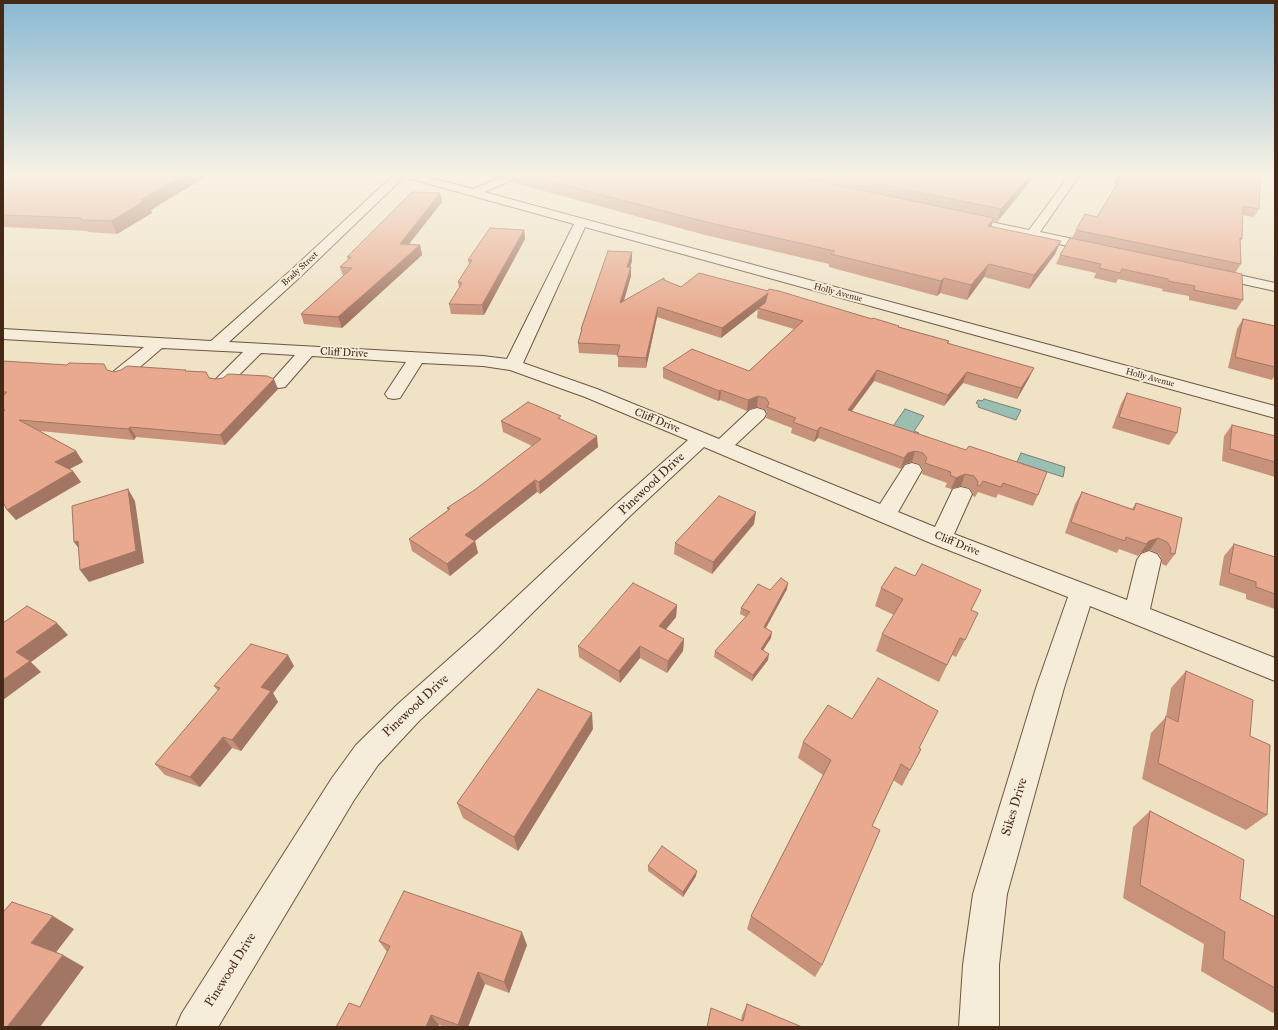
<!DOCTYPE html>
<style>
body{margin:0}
#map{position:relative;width:1278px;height:1030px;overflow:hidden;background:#efe2c5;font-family:"IM FELL Great Primer",serif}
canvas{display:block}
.frame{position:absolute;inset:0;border:4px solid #432916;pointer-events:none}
</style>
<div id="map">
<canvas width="1278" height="1030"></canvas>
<div class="frame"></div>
</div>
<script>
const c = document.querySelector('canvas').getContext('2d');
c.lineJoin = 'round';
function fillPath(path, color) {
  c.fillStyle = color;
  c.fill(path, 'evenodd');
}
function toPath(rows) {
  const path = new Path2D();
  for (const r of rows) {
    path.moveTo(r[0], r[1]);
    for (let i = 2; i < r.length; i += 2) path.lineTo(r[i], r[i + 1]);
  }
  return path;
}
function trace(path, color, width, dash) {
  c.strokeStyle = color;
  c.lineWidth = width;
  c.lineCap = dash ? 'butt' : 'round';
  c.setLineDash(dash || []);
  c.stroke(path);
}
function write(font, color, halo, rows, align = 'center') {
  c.font = font + ' "IM FELL Great Primer",serif';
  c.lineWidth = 4;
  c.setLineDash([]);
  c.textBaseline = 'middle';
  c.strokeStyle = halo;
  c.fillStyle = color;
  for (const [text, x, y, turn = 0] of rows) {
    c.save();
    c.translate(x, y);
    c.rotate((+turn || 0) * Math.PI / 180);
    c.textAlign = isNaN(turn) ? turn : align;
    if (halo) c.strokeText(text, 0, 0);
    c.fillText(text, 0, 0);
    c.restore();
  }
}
const water = toPath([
 [984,399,1021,410,1016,420,978,407,979,405,976,403,978,400,982,401,984,399],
 [905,409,924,416,914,431,919,433,916,436,891,429,905,409],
 [1021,453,1065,467,1063,477,1017,462,1021,453]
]);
fillPath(water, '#9abeb1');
trace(water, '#778273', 1);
const minor = toPath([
 [396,173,413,173,473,189,512,173,526,173,525,175,484,192,1275,406,1275,418,585,227,523,363,597,389,719,439,750,410,757,408,764,410,766,414,764,418,735,445,880,504,905,465,912,463,919,465,922,470,898,512,935,527,953,489,961,487,969,489,972,494,954,534,1127,600,1137,560,1141,554,1149,551,1157,554,1161,560,1150,609,1275,658,1275,681,1090,606,1064,688,1007,894,999,965,999,1027,959,1027,963,965,973,894,1036,688,1068,597,933,544,704,447,631,515,496,649,419,721,378,765,354,800,218,1027,176,1027,182,1013,332,778,356,745,399,703,478,633,615,505,688,440,585,397,510,370,483,366,422,363,400,398,394,399,388,398,385,394,406,362,312,356,285,387,279,388,273,387,270,383,295,355,261,353,227,387,221,388,215,387,212,383,243,352,162,348,126,379,120,380,114,379,111,375,114,371,144,347,3,339,3,329,211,341,289,272,396,173],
 [404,177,574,224,507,359,483,356,229,342,299,278,404,177],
 [1071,173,1081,173,1040,232,1102,245,1104,248,1102,251,1097,252,962,224,958,223,956,220,958,217,962,216,1029,230,1071,173],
 [1212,269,1275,283,1275,291,1207,276,1205,273,1207,270,1212,269]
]);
trace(minor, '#6e5742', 2);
fillPath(minor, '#f5ecd9');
fillPath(toPath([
 [3,173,151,210,152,213,117,234,88,232,87,231,3,227],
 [280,173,354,173,352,175],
 [473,173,508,173,495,178],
 [510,173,968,173,987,176,990,173,1037,173,997,222,993,221,991,226,1061,241,1055,254,1029,289,984,277,967,300,940,293,937,296,829,267,829,264,705,235,511,182],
 [1118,176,1259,209,1254,217,1243,215,1242,239,1240,242,1241,264,1235,273,1243,300,1236,310,1189,300,1189,296,1162,291,1163,289,1118,279,1116,283,1094,278,1096,273,1056,264,1060,255,1072,238,1076,230,1097,217,1116,185,1114,184],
 [440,193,442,202,409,244,420,245,422,255,342,328,304,324,301,314,343,276,340,267,348,260,347,257],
 [524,230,525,239,484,315,451,314,449,304,459,288,458,282,469,264,468,260],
 [632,252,632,261,630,267,631,267,631,276,624,301,664,281,681,287,872,319,949,341,948,344,1029,378,1017,399,963,383,944,406,874,381,852,411,1038,495,1033,506,998,494,996,498,978,492,975,497,973,496,973,493,969,488,961,486,951,489,945,487,947,483,922,474,923,469,919,464,912,462,905,464,901,469,818,438,814,442,791,433,792,428,766,418,767,412,764,409,757,407,747,411,720,400,718,401,663,378,663,368,749,371,794,329,757,318,758,309,721,338,657,317,646,368,618,367,618,355,579,353,578,343,581,333,581,329],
 [1243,319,1275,326,1275,375,1272,380,1228,368,1237,329],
 [3,361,107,370,114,372,187,371,216,379,278,389,225,445,136,437,134,440,40,431,76,451,83,462,69,469,81,482,16,520,7,510,3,502],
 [1127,393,1177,433,1169,445,1112,428,1121,404],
 [561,420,598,447,540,494,537,492,475,541,478,553,450,576,412,551,409,539,448,510,447,508,476,489,532,446,503,432,501,421],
 [1232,425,1275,436,1275,477,1222,461,1224,436],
 [1082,492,1132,509,1136,503,1182,518,1175,554,1166,566,1162,564,1162,559,1158,553,1150,550,1140,553,1138,556,1119,549,1117,553,1065,533,1075,504],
 [754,524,712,574,674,554,675,543],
 [1234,544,1275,557,1275,609,1246,599,1246,594,1219,585,1224,556],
 [881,588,971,610,965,640,956,657,952,655,939,682,876,651,882,634,894,615,875,606],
 [787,589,766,628,771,638,763,650,768,660,752,681,714,657,715,651,746,617,740,614,741,608,770,590],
 [677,605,676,617,666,629,684,639,683,651,667,673,640,658,620,683,579,657,578,646],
 [294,666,273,693,278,702,241,751,232,748,200,787,165,775,155,764,218,691,214,686],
 [1186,671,1250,736,1267,815,1246,830,1142,779,1151,733,1166,717,1171,688],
 [852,719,921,749,902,786,893,780,872,826,822,965,815,977,747,929,751,916,823,775,798,758,803,742],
 [593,729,518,851,463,818,457,803],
 [1150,811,1240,899,1275,917,1275,1012,1273,1013,1201,971,1204,944,1123,898,1133,827],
 [648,866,696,876,683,897,648,871],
 [379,941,527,945,509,993,485,984,468,1027,445,1027,439,1025,360,1007,387,952],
 [747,1004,802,1027,707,1027,741,1020,742,1015]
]), '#c8917a');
fillPath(toPath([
 [187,173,212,173,151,210,152,213,117,234,111,221,140,200],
 [494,173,508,173,495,178],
 [1032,173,1037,173,997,222,1001,209],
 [440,193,442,202,402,253,400,244],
 [994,218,990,231,988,226],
 [524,230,525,239,484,315,482,305],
 [1061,241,1055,254,1029,289,1034,275],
 [420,245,422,255,342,328,338,317],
 [632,252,632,261,627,276,627,267],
 [989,264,984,277,967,300,971,285],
 [631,267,631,276,620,313,620,303],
 [944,278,940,293,937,296,941,281],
 [768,293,767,302,721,338,722,328],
 [658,307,657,317,646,368,646,358],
 [1034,368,1029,378,1017,399,1021,388],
 [877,370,874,381,845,420,848,410],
 [967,372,963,383,944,406,948,395],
 [274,379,278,389,225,445,220,435],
 [721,390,720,400,718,401,719,391],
 [758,396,757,407,747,411,748,400],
 [130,427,136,437,134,440,128,429],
 [820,427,818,438,814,442,817,431],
 [597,436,598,447,540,494,539,482],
 [76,451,83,462,62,473,55,462],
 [915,451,912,462,905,464,901,469,904,458,908,453],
 [73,471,81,482,16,520,7,510],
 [965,474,961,486,951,489,956,478],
 [535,480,537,492,467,547,465,535],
 [128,489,135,501,144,563,89,582,80,570],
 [756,512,754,524,712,574,713,562],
 [1158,538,1150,550,1140,553,1138,556,1149,541],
 [78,541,83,554,74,542],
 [475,541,478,553,450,576,447,564],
 [788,583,787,589,763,633,764,627],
 [677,605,676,617,659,638,659,626],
 [57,623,68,635,31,662,41,672,3,700,3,680,16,652],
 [772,632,771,638,760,655,761,649],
 [684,639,683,651,667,673,668,661],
 [640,646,640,658,620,683,619,671],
 [769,654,768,660,752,681,753,675],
 [288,655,294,666,273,693,278,702,241,751,232,740,261,687],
 [592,713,593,729,518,851,514,837],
 [223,737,232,748,200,787,190,777],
 [697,871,696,876,683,897,683,892],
 [53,916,74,929,54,955,31,943],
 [522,932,527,945,509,993,504,982],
 [63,955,84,967,40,1027,7,1027],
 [478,972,485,984,468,1027,459,1027,458,1025],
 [431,1015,439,1025,439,1027,426,1027]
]), '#a27663');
const building = toPath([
 [3,173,187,173,140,200,146,200,111,221,81,220,81,218,3,215,3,173],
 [518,173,779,173,994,218,988,226,1061,241,1034,275,989,264,971,285,944,278,941,281,831,254,835,251,706,222,518,173],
 [824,173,968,173,987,176,990,173,1032,173,1001,209,824,173],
 [1120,173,1249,173,1261,175,1259,209,1243,206,1242,239,1240,238,1241,264,1076,230,1085,214,1097,217,1121,177,1118,176,1120,173],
 [412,192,440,193,400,244,420,245,338,317,301,314,352,268,340,267,351,257,347,257,412,192],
 [490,228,524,230,482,305,449,304,462,283,458,282,472,260,468,260,490,228],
 [1070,238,1242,274,1243,300,1194,290,1195,286,1168,281,1168,279,1122,269,1120,273,1099,268,1101,264,1060,255,1070,238],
 [608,251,632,252,627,267,631,267,620,303,664,278,664,280,681,287,699,273,768,291,769,289,779,291,872,319,873,318,899,326,898,327,949,341,947,343,1034,368,1021,388,967,372,948,395,877,370,848,410,966,450,969,446,1047,472,1038,495,1003,483,1001,487,983,481,980,486,977,485,978,482,974,476,965,474,956,478,950,475,951,472,925,463,927,458,923,453,915,451,908,453,904,458,820,427,817,431,793,422,796,418,767,407,769,403,766,398,758,396,748,400,721,390,719,391,663,368,692,349,749,371,803,321,758,308,765,303,768,293,722,328,658,307,646,358,617,356,620,345,578,343,582,329,581,329,608,251],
 [1243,319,1275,326,1275,367,1235,357,1243,319],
 [3,361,67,365,69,363,104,364,107,370,114,372,121,370,127,366,186,370,185,371,206,372,209,378,216,379,223,378,228,374,267,376,274,379,220,435,130,427,128,429,19,420,76,451,55,462,73,471,7,510,3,502,3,411,5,410,3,410,3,396,7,392,3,392,3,361],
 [1127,393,1181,408,1177,433,1119,417,1127,393],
 [528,402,561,416,558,418,597,436,539,482,535,480,465,535,475,541,447,564,409,539,450,509,447,508,476,489,541,439,501,421,528,402],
 [1232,425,1275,436,1275,462,1230,449,1232,425],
 [128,489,136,551,80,570,78,541,74,542,72,506,128,489],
 [1082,492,1134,510,1136,503,1182,518,1175,554,1170,553,1171,548,1167,542,1158,538,1149,541,1146,544,1126,537,1125,541,1071,522,1082,492],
 [719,496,756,512,713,562,675,543,719,496],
 [1234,544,1275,557,1275,594,1256,587,1256,582,1229,573,1234,544],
 [922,564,981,590,971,610,978,613,965,640,960,638,947,665,882,634,903,599,881,588,895,567,915,576,922,564],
 [781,578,788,583,764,627,772,632,761,649,769,654,753,675,715,651,750,612,741,608,758,584,770,590,781,578],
 [633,583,677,605,659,626,684,639,668,661,640,646,619,671,578,646,633,583],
 [27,606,57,623,16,652,30,661,3,680,3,623,27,606],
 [251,644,288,655,261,687,271,691,232,740,223,737,190,777,155,764,220,688,214,686,251,644],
 [1186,671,1253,700,1250,736,1270,745,1267,815,1158,763,1166,716,1178,722,1186,671],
 [878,678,938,711,919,748,921,749,910,770,901,764,872,826,880,830,822,965,751,916,831,760,803,742,828,705,852,719,878,678],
 [538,689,592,713,514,837,457,803,538,689],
 [1150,811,1244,860,1240,899,1275,917,1275,988,1223,959,1225,932,1140,885,1150,811],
 [662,846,697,871,683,892,648,866,662,846],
 [404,891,522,932,504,982,478,972,458,1025,431,1015,426,1027,336,1027,349,1003,360,1007,390,946,379,941,404,891],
 [12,902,53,916,31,943,63,955,7,1027,3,1027,3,912,12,902],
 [747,1004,802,1027,707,1027,711,1008,743,1021,747,1004]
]);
fillPath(building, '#e8a98e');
trace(building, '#a27663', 1);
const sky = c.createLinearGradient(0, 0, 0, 317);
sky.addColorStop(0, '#89b8d2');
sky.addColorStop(0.55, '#f8f2e5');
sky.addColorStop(1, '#f8f2e500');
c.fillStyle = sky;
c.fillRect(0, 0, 1278, 317);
write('9px', '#432916', '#f5ecd9', [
 ["Brady Street",300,269,-43],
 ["Holly Avenue",838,293,15],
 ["Holly Avenue",1150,378,15]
]);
write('11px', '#432916', '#f5ecd9', [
 ["Cliff Drive",344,353,3],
 ["Cliff Drive",657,421,22],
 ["Cliff Drive",957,544,22]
]);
write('13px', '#432916', '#f5ecd9', [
 ["Pinewood Drive",652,484,-43],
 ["Pinewood Drive",416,706,-43],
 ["Sikes Drive",1015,807,-73],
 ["Pinewood Drive",231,970,-58]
]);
</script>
